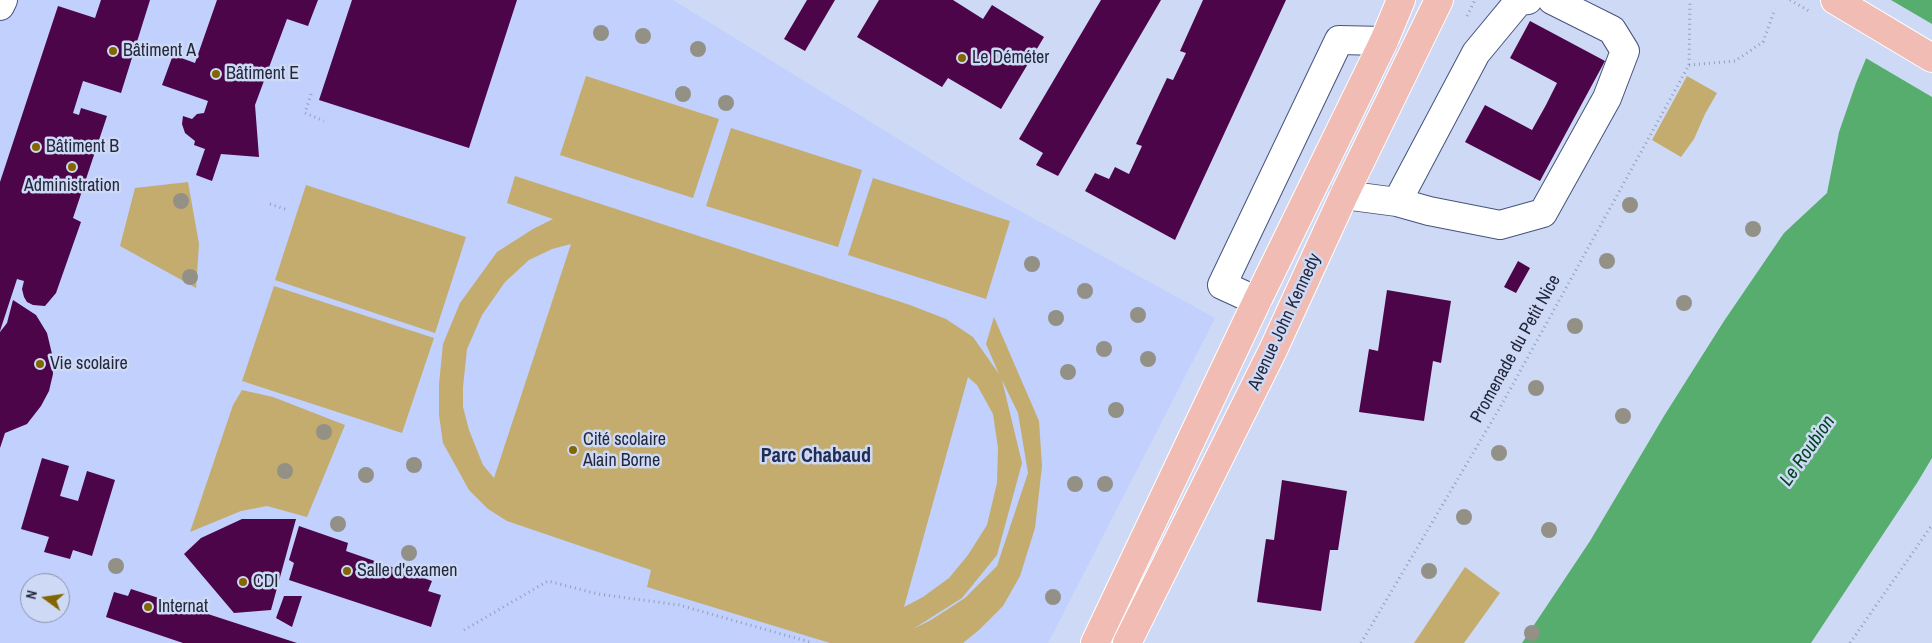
<!DOCTYPE html>
<meta charset="utf-8">
<style>
body{margin:0}
#map{position:relative;width:1932px;height:643px;overflow:hidden;background:#ced9f6;font-family:"Archivo Narrow",sans-serif}
canvas{display:block}
.north{position:absolute;left:20px;top:573px;width:50px;height:50px;box-sizing:border-box;background:#ced9f6;border:1px solid #8a92ab;border-radius:50%;rotate:284deg;font-size:14px;font-weight:700;line-height:20px;text-align:center;color:#23283b}
.north::after{content:'';display:block;margin:auto;width:18px;height:22px;background:#826700;clip-path:polygon(50% 0,100% 100%,50% 72%,0 100%)}
</style>
<div id="map">
<canvas width="1932" height="643"></canvas>
<div class="north">N</div>
</div>
<script>
const c = document.querySelector('canvas').getContext('2d');
c.lineJoin = 'round';
function fillPath(path, color) {
  c.fillStyle = color;
  c.fill(path, 'evenodd');
}
function toPath(rows) {
  const path = new Path2D();
  for (const r of rows) {
    path.moveTo(r[0], r[1]);
    for (let i = 2; i < r.length; i += 2) path.lineTo(r[i], r[i + 1]);
  }
  return path;
}
function trace(path, color, width, dash) {
  c.strokeStyle = color;
  c.lineWidth = width;
  c.lineCap = dash ? 'butt' : 'round';
  c.setLineDash(dash || []);
  c.stroke(path);
}
function write(font, color, halo, rows, align = 'center') {
  c.font = font + ' "Archivo Narrow",sans-serif';
  c.lineWidth = 5;
  c.setLineDash([]);
  c.textBaseline = 'middle';
  c.strokeStyle = halo;
  c.fillStyle = color;
  for (const [text, x, y, turn = 0] of rows) {
    c.save();
    c.translate(x, y);
    c.rotate((+turn || 0) * Math.PI / 180);
    c.textAlign = isNaN(turn) ? turn : align;
    if (halo) c.strokeText(text, 0, 0);
    c.fillText(text, 0, 0);
    c.restore();
  }
}
fillPath(toPath([
 [0,0,673,0,971,184,1215,318,1048,643,0,643],
 [30,583,60,583,60,613,30,613]
]), '#c1d0fc');
fillPath(toPath([
 [586,76,719,119,693,198,560,155],
 [1687,76,1717,93,1705,114,1694,139,1681,157,1652,140],
 [731,128,862,170,838,247,706,206],
 [515,176,910,305,946,319,973,337,999,374,986,344,994,317,1039,421,1042,466,1035,528,1020,576,1003,606,979,630,963,643,830,643,647,587,651,570,507,521,488,509,469,490,443,443,439,415,439,384,443,344,460,303,497,252,533,229,553,219,507,203],
 [571,244,494,478,483,465,469,430,463,407,463,387,467,349,482,315,505,282,529,260,552,249],
 [968,377,977,385,993,414,998,448,997,483,987,525,968,555,949,578,923,597,904,607],
 [1002,380,1018,413,1028,473,997,566,965,598,931,620,913,629,962,598,997,555,1022,463],
 [873,178,1010,221,986,299,848,255],
 [188,182,199,244,196,288,120,246,135,188],
 [306,185,466,237,435,333,275,280],
 [274,286,434,338,402,433,242,381],
 [242,390,273,397,345,425,307,517,267,506,241,511,190,532,233,405],
 [1465,567,1500,593,1464,643,1414,643]
]), '#c3ac6d');
fillPath(toPath([
 [1890,0,1932,0,1932,458,1917,483,1811,643,1522,643,1590,541,1664,416,1724,321,1784,233,1827,193,1839,132,1856,83]
]), '#56ad6d');
fillPath(toPath([
 [1888,0,1891,0,1932,24,1932,97,1864,57]
]), '#ced9f6');
fillPath(toPath([
 [101,0,150,0,121,93,83,81,73,113,79,115,81,108,107,116,73,218,81,222,56,293,45,306,33,305,27,302,24,297,22,289,24,281,17,279,0,331,0,182,58,6,95,18],
 [217,0,318,0,308,26,287,19,255,105,259,157,221,154,212,181,196,175,205,149,194,145,195,141,185,133,182,124,183,116,192,119,197,114,204,113,208,101,162,85,173,55,195,63],
 [352,0,517,0,469,148,319,100],
 [807,0,835,0,805,51,784,39],
 [879,0,953,0,983,19,992,5,1044,37,1001,109,948,78,942,87,857,37],
 [1101,0,1161,0,1058,176,1036,165,1043,153,1019,139],
 [1203,0,1286,0,1175,240,1085,191,1095,173,1109,179,1115,167,1129,174,1142,146,1136,144,1167,78,1173,80,1186,53,1180,51],
 [1530,21,1605,61,1540,181,1465,142,1485,105,1532,130,1546,105,1557,83,1510,58],
 [1518,261,1530,268,1516,293,1504,287],
 [1387,290,1451,301,1441,363,1433,361,1424,421,1359,412,1369,349,1378,351],
 [13,300,36,315,47,333,52,354,53,374,49,391,41,406,27,424,5,433,0,448,0,332,7,323],
 [42,458,69,466,60,496,78,501,87,471,115,480,92,556,73,550,70,559,44,552,49,537,21,529],
 [1282,480,1347,491,1338,550,1330,550,1321,611,1257,602,1266,539,1274,540],
 [242,519,296,519,271,610,234,613,184,554,201,538],
 [299,526,348,543,346,551,432,581,428,591,441,595,431,627,289,580,294,563,289,560],
 [131,589,297,643,183,643,106,617,114,592,128,596],
 [284,596,302,596,292,627,276,618]
]), '#4c0548');
const minor = toPath([
 [0,6,3,0],
 [1344,195,1397,202,1429,211,1500,225,1543,213,1607,98,1625,51,1612,30,1552,0],
 [1397,202,1476,53,1519,1,1528,0],
 [1257,301,1222,285,1339,40,1384,41]
]);
const major = toPath([
 [1835,0,1932,58],
 [1095,643,1257,301,1384,41,1401,0],
 [1127,643,1273,350,1344,195,1439,0]
]);
trace(minor, '#46537c', 30);
trace(major, '#fff', 30);
trace(toPath([
 [1790,0,1809,11],
 [1467,16,1475,0],
 [1689,65,1735,61,1763,42,1775,9],
 [311,94,305,113,324,121],
 [270,204,288,210],
 [464,630,548,581,598,594,679,605,813,643],
 [1361,643,1502,404,1689,65,1690,0],
 [1850,643,1932,525]
]), '#959eb8', 3, [1, 4]);
trace(minor, '#fff', 28);
trace(major, '#f0bcb3', 28);
c.fillStyle = '#939086';
for (const [x, y] of [
 [601,33],
 [643,36],
 [698,49],
 [683,94],
 [726,103],
 [181,201],
 [1630,205],
 [1753,229],
 [1607,261],
 [1032,264],
 [190,277],
 [1085,291],
 [1684,303],
 [1138,315],
 [1056,318],
 [1575,326],
 [1104,349],
 [1148,359],
 [1068,372],
 [1536,388],
 [1116,410],
 [1623,416],
 [324,432],
 [1499,453],
 [414,465],
 [285,471],
 [366,475],
 [1075,484],
 [1105,484],
 [1464,517],
 [338,524],
 [1549,530],
 [409,553],
 [116,566],
 [1429,571],
 [1053,597],
 [1532,633]
]) {
  c.beginPath();
  c.arc(x, y, 8, 0, 2 * Math.PI);
  c.fill();
}
for (const [x, y, r, color] of [
 [113,51,5,"#826700"],
 [962,58,5,"#826700"],
 [216,74,5,"#826700"],
 [36,147,5,"#826700"],
 [72,167,5,"#826700"],
 [40,364,5,"#826700"],
 [573,450,5,"#826700"],
 [347,571,5,"#826700"],
 [243,582,5,"#826700"],
 [148,607,5,"#826700"]
]) {
  const dot = new Path2D();
  dot.arc(x, y, r, 0, 2 * Math.PI);
  c.fillStyle = color;
  c.fill(dot);
  trace(dot, '#ced9f6', 2);
}
write('18px', '#23283b', '#ced9f6', [
 ["Bâtiment A",123,51],
 ["Le Déméter",972,58],
 ["Bâtiment E",226,74],
 ["Bâtiment B",46,147],
 ["Administration",72,186,"center"],
 ["Vie scolaire",50,364],
 ["Cité scolaire",583,440],
 ["Alain Borne",583,461],
 ["Salle d'examen",357,571],
 ["CDI",253,582],
 ["Internat",158,607]
], 'left');
write('18px', '#23283b', '#ced9f6', [
 ["Avenue John Kennedy",1285,322,-65],
 ["Promenade du Petit Nice",1516,349,-61]
]);
write('italic 19px', '#00441b', '#ced9f6', [
 ["Le Roubion",1808,451,-55]
]);
write('bold 20px', '#222d53', '#ced9f6', [
 ["Parc Chabaud",816,457]
]);
</script>
